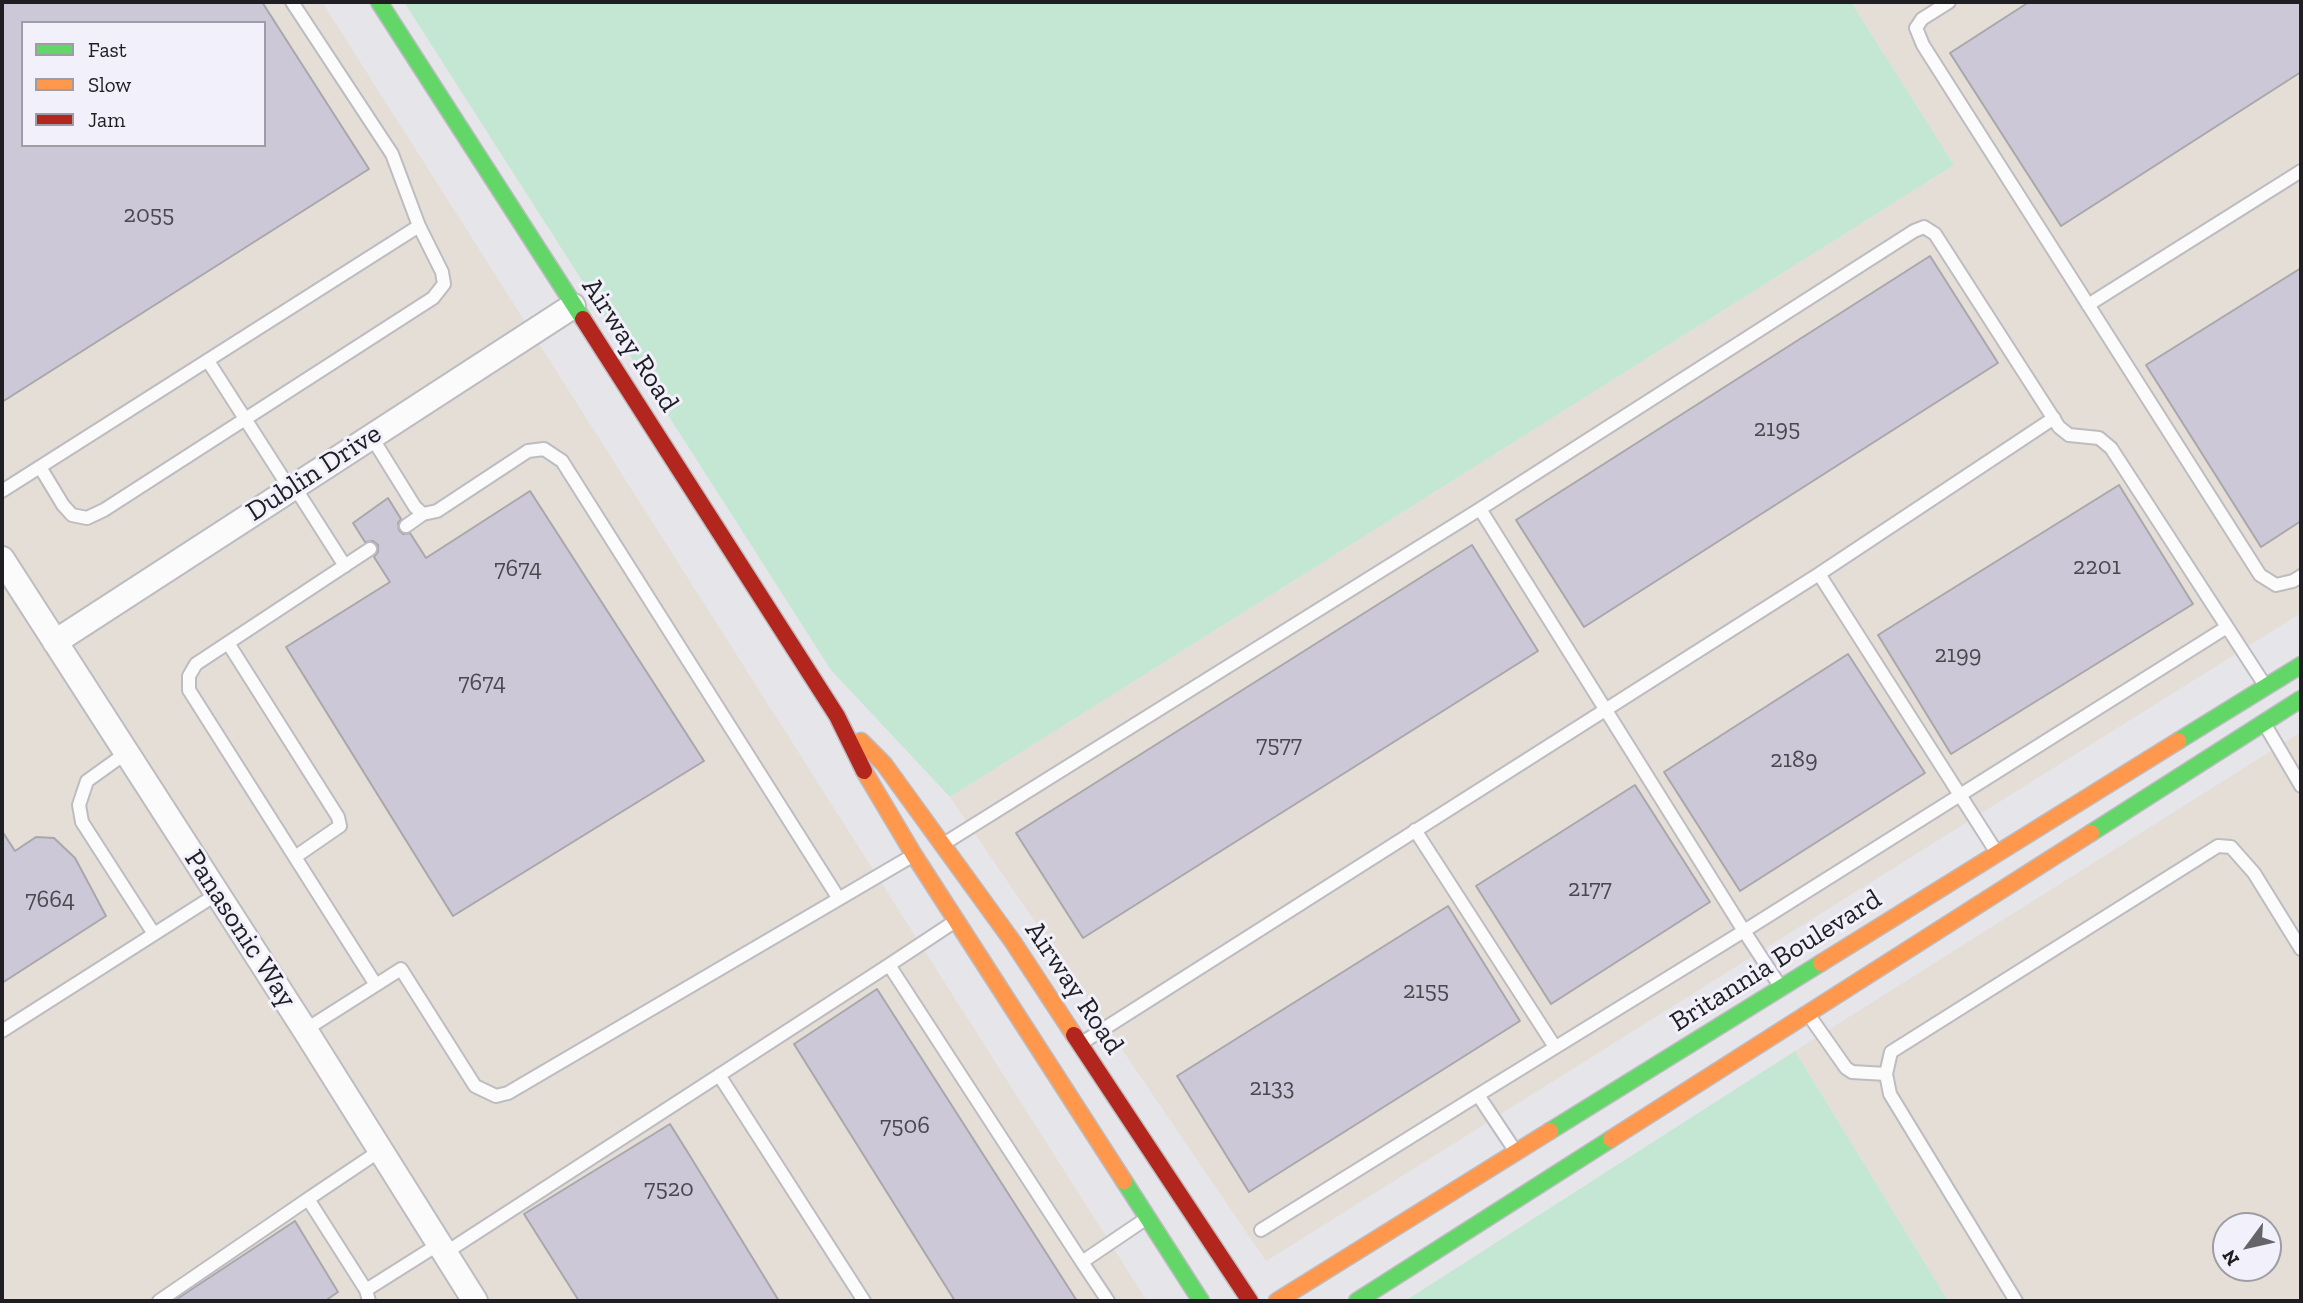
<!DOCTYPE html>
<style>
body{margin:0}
#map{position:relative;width:2303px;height:1303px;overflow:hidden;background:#e6e5ea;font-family:"Zilla Slab",serif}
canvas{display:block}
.frame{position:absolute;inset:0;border:4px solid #1f1e22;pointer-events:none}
.legend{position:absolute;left:21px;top:21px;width:245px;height:126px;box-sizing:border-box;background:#f2f0fa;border:2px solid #9e9ca4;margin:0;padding:9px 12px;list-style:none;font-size:21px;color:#1f1e22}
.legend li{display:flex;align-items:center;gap:14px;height:35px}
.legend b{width:35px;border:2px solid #9e9ca4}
.north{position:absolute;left:2212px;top:1212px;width:70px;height:70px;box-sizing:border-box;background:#f2f0fa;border:2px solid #9e9ca4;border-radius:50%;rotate:237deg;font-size:19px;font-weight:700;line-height:28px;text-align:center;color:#1f1e22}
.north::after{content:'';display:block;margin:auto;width:24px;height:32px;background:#656468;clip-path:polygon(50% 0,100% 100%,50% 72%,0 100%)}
</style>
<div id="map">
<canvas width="2303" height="1303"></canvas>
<div class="frame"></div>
<ul class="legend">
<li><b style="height:9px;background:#63d668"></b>Fast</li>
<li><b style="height:9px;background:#ff974d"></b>Slow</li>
<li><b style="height:9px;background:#b3261e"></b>Jam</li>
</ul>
<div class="north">N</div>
</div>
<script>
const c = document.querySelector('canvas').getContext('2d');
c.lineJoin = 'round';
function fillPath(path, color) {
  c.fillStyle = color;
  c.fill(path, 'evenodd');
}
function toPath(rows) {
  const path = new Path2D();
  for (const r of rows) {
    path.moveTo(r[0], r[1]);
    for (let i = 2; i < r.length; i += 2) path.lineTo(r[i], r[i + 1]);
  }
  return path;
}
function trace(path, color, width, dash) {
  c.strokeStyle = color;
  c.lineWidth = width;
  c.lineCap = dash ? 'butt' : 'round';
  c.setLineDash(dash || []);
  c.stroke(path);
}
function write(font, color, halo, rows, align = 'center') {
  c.font = font + ' "Zilla Slab",serif';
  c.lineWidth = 6;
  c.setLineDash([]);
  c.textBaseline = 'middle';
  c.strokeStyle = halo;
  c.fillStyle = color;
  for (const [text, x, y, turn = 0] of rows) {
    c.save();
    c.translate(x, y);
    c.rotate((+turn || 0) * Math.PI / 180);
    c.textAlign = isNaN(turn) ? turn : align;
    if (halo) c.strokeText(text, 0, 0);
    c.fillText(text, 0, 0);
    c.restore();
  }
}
fillPath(toPath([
 [2,2,322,2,1147,1301,2,1301],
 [23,23,264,23,264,145,23,145],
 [1851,2,2301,2,2301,613,1266,1261,950,797,1954,165],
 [2301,732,2301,1301,1948,1301,1795,1051],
 [2226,1226,2268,1226,2268,1268,2226,1268]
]), '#e5ded6');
fillPath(toPath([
 [404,2,1851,2,1954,165,950,797,831,670],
 [1795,1051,1948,1301,1405,1301]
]), '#c3e7d2');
const building = toPath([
 [2,2,262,2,369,169,2,402,2,2],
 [23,23,264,23,264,145,23,145,23,23],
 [2029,2,2301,2,2301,72,2061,226,1950,53,2029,2],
 [1930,256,1998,363,1584,627,1516,520,1930,256],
 [2301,268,2301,521,2261,547,2146,365,2301,268],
 [2119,485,2193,604,1951,754,1878,635,2119,485],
 [530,491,704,761,453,916,286,647,390,582,374,557,378,552,378,545,373,541,365,542,353,523,388,498,401,519,398,523,399,530,403,534,410,533,426,558,530,491],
 [1472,545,1538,651,1083,938,1016,833,1472,545],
 [1848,654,1925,773,1740,891,1664,772,1848,654],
 [1635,785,1710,902,1551,1004,1476,886,1635,785],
 [2,831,15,851,36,837,54,838,75,858,106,916,2,983,2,831],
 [1448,906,1520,1021,1249,1192,1177,1076,1448,906],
 [877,989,947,1098,1077,1301,955,1301,794,1044,877,989],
 [670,1124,690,1156,779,1301,579,1301,524,1214,670,1124],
 [295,1221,338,1292,325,1301,174,1301,295,1221]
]);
fillPath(building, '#ccc8d7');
trace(building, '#a8a7ab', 2);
const lane = toPath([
 [1949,2,1922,19,1916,28,1923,45,2260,575,2276,585,2293,581,2301,576],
 [2088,305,2301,171],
 [208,361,290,489],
 [371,436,415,507,423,514,437,511,528,451,544,449,562,461,839,899],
 [40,467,63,505,72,515,87,518,104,510,433,298,444,284,442,272,419,226],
 [294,486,345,566],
 [2,491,419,226,392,154,292,2],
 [1480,509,1914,231,1924,227,1935,234,2059,427,2069,435,2099,438,2111,448,2266,687],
 [406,526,423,514],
 [370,549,196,664,189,676,189,690,376,985],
 [1819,574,2054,418],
 [228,643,338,817,340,826,295,857],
 [2264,723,2301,786],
 [126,753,87,781,79,805,82,822,154,934],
 [1415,830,1555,1047],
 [945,843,1480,509,1744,931,2227,627],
 [954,922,889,965,1082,1262,1147,1218],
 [1808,1014,1846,1068,1852,1072,1886,1074],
 [305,1030,401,969,475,1086,496,1096,508,1093,912,856],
 [2,1031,217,894],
 [1080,1044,1819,574,1997,853],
 [719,1075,864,1301],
 [1478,1095,1744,931,1780,986],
 [1261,1230,1478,1095,1516,1152],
 [445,1253,889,965],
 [1082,1262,1108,1301],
 [366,1290,308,1199,381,1150],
 [159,1301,308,1199],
 [369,1301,366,1290,439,1244],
 [2016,1301,1890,1094,1886,1074,1891,1052,2218,846,2231,847,2254,873,2301,949]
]);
const street = toPath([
 [2,559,305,1030,475,1301],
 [55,642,573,306]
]);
const fast = toPath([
 [379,2,583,319],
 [2178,741,2301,665],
 [2091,833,2301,699],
 [1550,1131,1821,963],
 [1124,1181,1201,1301],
 [1357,1301,1611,1139]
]);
const slow = toPath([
 [861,741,884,764,1013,942,1074,1035],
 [864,771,914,855,1124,1181],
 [1821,963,2178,741],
 [1611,1139,2091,833],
 [1277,1301,1550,1131]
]);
const jam = toPath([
 [583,319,837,716,864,771],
 [1074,1035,1250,1301]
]);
trace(lane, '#bdbcc1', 16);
trace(street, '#bdbcc1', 28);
trace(fast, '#bdbcc1', 19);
trace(slow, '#bdbcc1', 19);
trace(jam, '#bdbcc1', 19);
trace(lane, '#fbfbfc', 12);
trace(street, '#fbfbfc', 24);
trace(fast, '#63d668', 16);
trace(slow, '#ff974d', 16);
trace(jam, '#b3261e', 16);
write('24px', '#4a484f', null, [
 ["2055",149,215],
 ["2195",1777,429],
 ["2201",2097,567],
 ["7674",518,569],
 ["2199",1958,655],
 ["7674",482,683],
 ["7577",1279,745],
 ["2189",1794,760],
 ["2177",1590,889],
 ["7664",50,900],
 ["2155",1426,991],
 ["2133",1272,1088],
 ["7506",905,1126],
 ["7520",669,1189]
]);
write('28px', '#1f1e22', '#f2f0fa', [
 ["Airway Road",630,345,57],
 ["Dublin Drive",314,473,-33],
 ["Panasonic Way",240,929,57],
 ["Britannia Boulevard",1776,961,-32],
 ["Airway Road",1074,988,56]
]);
</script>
